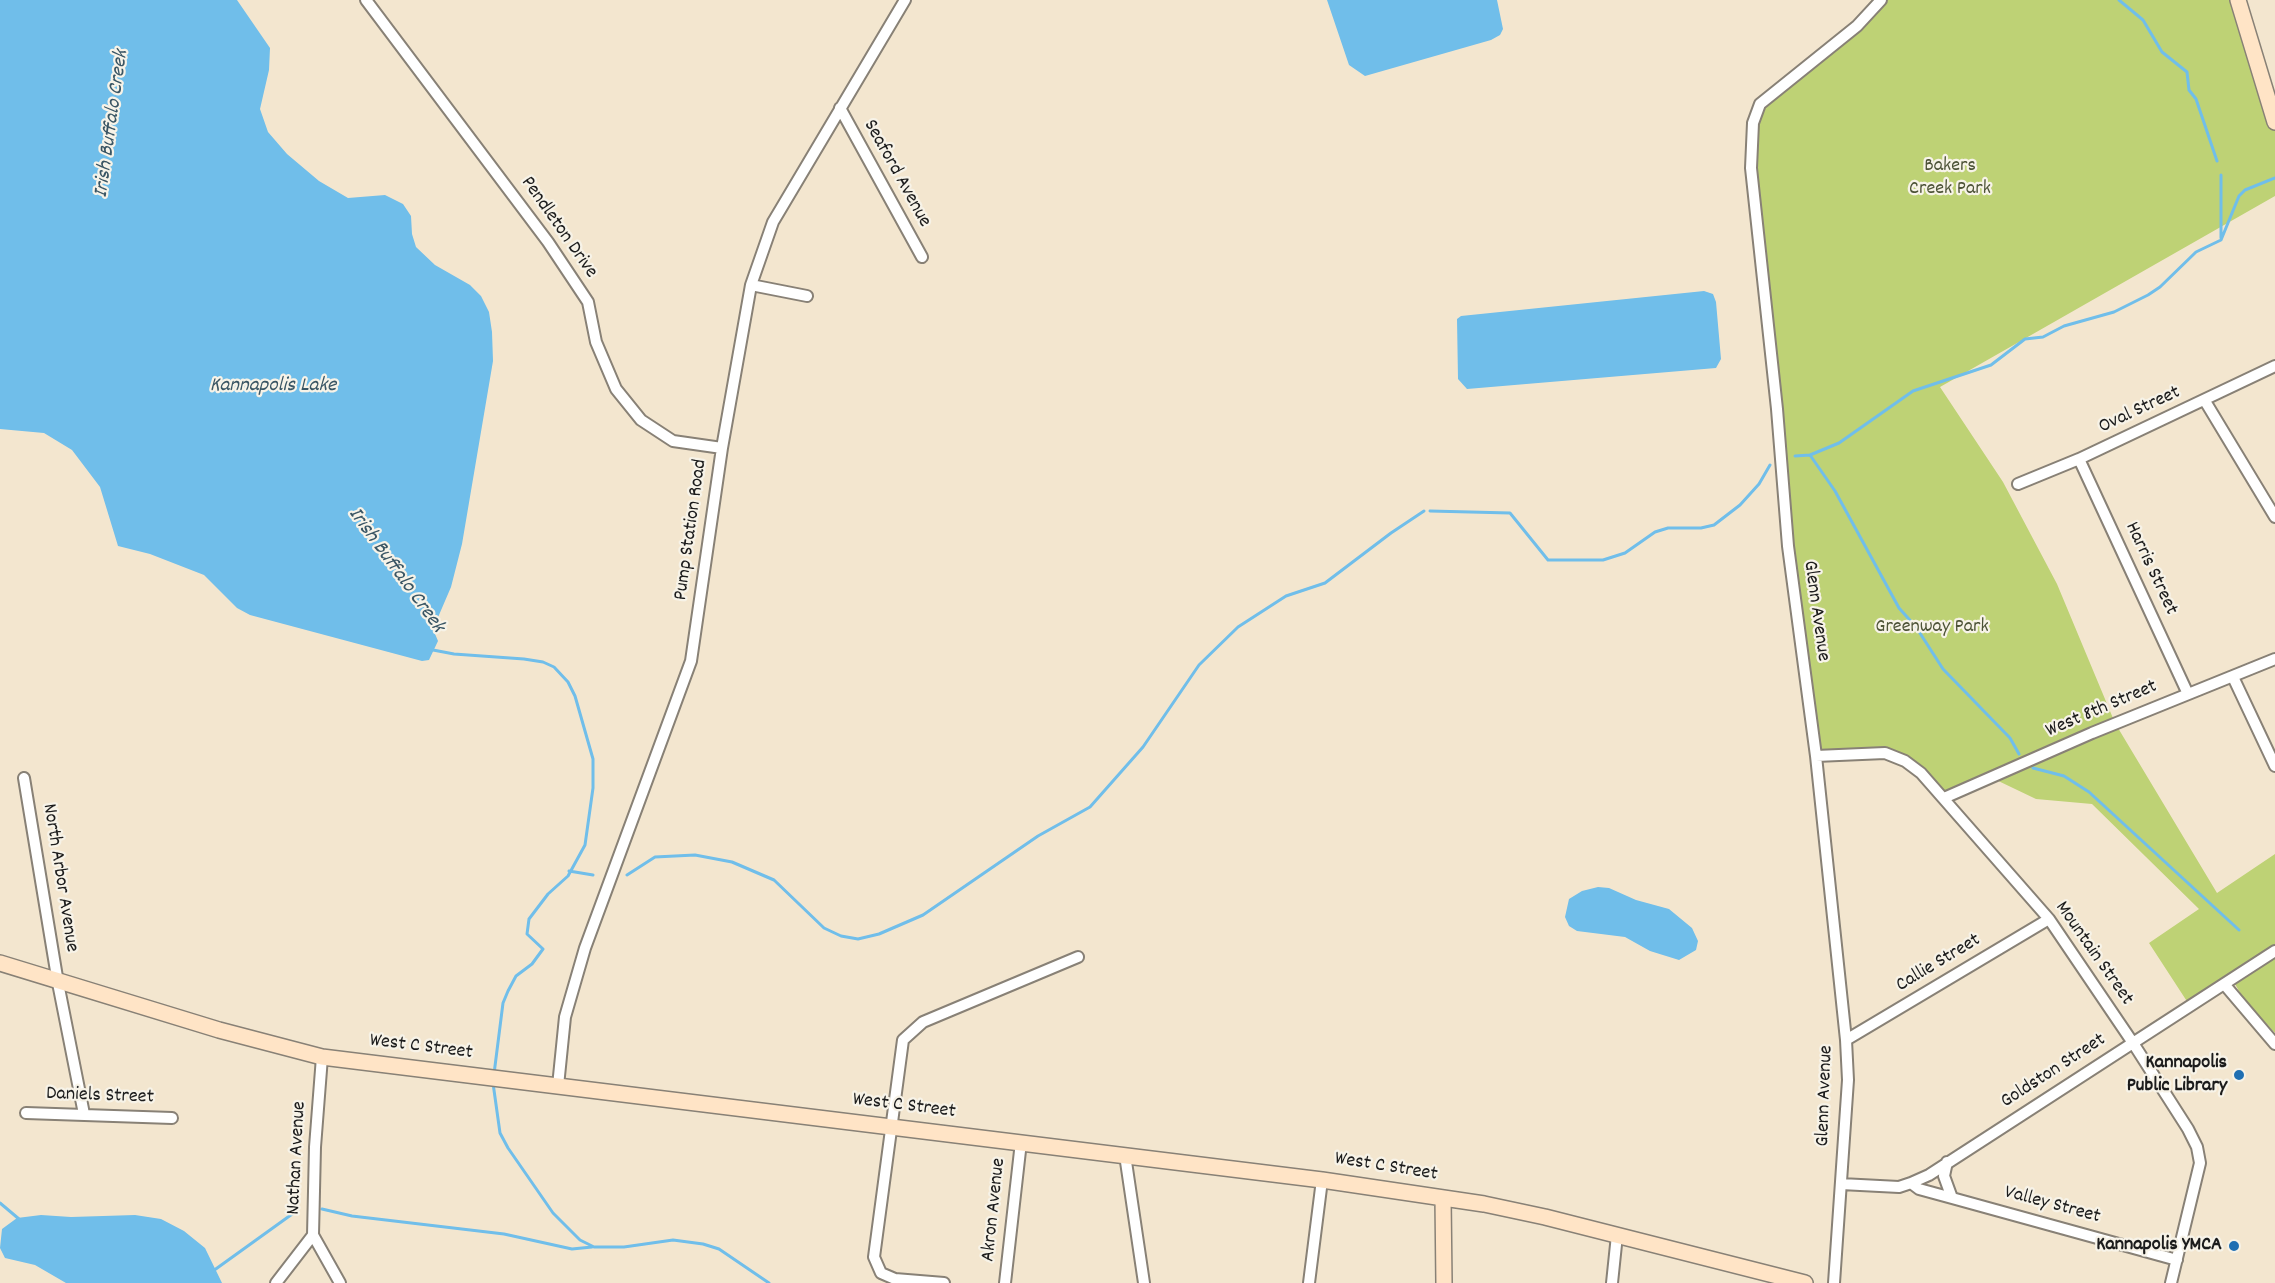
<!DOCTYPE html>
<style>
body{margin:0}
canvas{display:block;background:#f3e6cf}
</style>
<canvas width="2275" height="1283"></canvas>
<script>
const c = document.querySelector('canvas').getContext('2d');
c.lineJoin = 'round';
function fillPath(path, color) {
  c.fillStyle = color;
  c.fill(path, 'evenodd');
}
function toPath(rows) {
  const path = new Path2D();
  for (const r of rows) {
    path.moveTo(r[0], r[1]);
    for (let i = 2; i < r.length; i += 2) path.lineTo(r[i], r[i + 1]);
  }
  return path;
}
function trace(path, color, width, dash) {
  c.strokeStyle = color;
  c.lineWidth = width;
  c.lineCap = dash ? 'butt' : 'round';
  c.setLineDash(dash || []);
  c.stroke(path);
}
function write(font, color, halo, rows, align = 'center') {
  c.font = font + ' Dekko,sans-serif';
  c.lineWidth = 4.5;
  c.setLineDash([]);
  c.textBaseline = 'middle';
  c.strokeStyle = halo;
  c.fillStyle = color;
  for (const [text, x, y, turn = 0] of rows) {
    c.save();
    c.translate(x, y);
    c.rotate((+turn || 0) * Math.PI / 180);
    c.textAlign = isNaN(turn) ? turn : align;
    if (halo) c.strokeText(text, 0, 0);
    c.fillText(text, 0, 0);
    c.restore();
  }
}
fillPath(toPath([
 [1881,0,2241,0,2275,124,2275,196,1940,387,2003,482,2057,584,2115,723,2217,893,2275,854,2275,951,2190,1006,2149,943,2199,909,2092,804,2036,799,1990,777,1944,798,1916,770,1885,753,1816,756,1751,168,1760,104],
 [2275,957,2275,1033,2243,998,2235,984]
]), '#bed275');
fillPath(toPath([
 [0,0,237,0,270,48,269,70,260,109,268,132,287,154,319,181,348,198,385,195,403,204,411,216,412,234,416,247,435,265,470,285,481,296,489,312,492,332,493,361,462,544,451,587,433,629,438,641,429,660,422,661,250,615,237,608,204,575,150,554,118,546,100,487,72,450,44,433,0,429],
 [1327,0,1497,0,1503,29,1500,35,1491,40,1365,76,1349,65],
 [1704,291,1713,294,1716,302,1721,359,1716,368,1467,389,1458,379,1457,319,1461,316],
 [1598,887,1609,888,1636,900,1669,909,1692,928,1698,941,1696,950,1679,960,1650,951,1625,937,1577,931,1569,926,1565,917,1569,899,1582,891],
 [41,1215,71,1217,135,1215,161,1219,184,1231,205,1248,222,1283,66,1283,35,1265,5,1258,0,1248,2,1229,17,1218]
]), '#70beea');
trace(toPath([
 [2119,0,2143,20,2162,52,2187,72,2189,90,2196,99,2217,161],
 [2221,238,2221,175],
 [1810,455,1835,491,1899,608,1916,627,1943,669,2010,738,2019,754],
 [1795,456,1810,455,1839,443,1913,391,1991,365,2025,339,2043,337,2064,326,2114,312,2148,295,2160,287,2196,252,2221,240,2239,196,2245,190,2275,178],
 [1430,511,1510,513,1548,560,1603,560,1625,553,1655,532,1668,528,1701,528,1714,525,1740,505,1759,484,1770,465],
 [433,650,454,654,524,659,543,662,554,667,568,682,575,696,593,759,593,788,585,845,568,876,548,894,529,919,527,934,543,949,532,964,516,976,508,991,503,1003,494,1074],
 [2033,768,2064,776,2089,792,2239,930],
 [569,871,593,875],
 [627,875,655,857,695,855,732,862,774,880,824,928,841,936,858,939,879,934,923,915,1038,836,1090,807,1143,747,1199,665,1238,627,1286,596,1325,583,1391,533,1424,511],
 [493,1083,500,1133,508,1148,553,1213,580,1240,594,1247,624,1247,673,1240,703,1244,719,1249,769,1283],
 [0,1203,19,1219],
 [322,1209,352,1216,504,1234,572,1249,592,1247],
 [213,1271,295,1212]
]), '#70beea', 3);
const street = toPath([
 [366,0,548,242,588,302,596,342,616,389,641,420,673,441,722,448],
 [840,108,922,257],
 [751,285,807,296],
 [2205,401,2275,517],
 [2079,459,2188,694],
 [2018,484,2079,459,2275,366],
 [2233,677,2275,766],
 [1816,756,1885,753,1905,761,1921,773,2049,919,2133,1043,2188,1129,2197,1147,2200,1163,2171,1283],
 [24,778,58,983,84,1114],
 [1944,798,2092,733,2275,659],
 [2224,984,2275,1044],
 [1846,1040,2049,919],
 [558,1086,565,1017,585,948,691,661,722,448,751,285,773,222,905,0],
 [26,1113,172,1118],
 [1125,1155,1144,1283],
 [1947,1162,1944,1176,1952,1198,2177,1260],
 [1911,1183,1929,1175,2275,951],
 [1841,1184,1899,1187,1911,1183,1919,1189,1952,1198],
 [313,1235,340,1283],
 [276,1283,313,1235,315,1147,322,1057],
 [944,1283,895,1279,881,1273,874,1257,903,1040,923,1022,1078,957],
 [1005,1283,1021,1142],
 [1309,1283,1322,1180],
 [1612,1283,1617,1235],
 [1834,1283,1848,1080,1846,1040,1816,756,1788,546,1777,409,1751,168,1753,123,1760,104,1857,26,1881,0]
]);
const secondary = toPath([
 [2238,0,2275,122],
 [0,963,219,1030,322,1057,1322,1180,1484,1204,1545,1217,1805,1283],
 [1443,1198,1444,1283]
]);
trace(street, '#888176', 14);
trace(secondary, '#888176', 18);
trace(street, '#fff', 10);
trace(secondary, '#ffe4c6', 15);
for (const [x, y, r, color] of [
 [2239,1075,6,"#1f6fb2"],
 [2234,1246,6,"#1f6fb2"]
]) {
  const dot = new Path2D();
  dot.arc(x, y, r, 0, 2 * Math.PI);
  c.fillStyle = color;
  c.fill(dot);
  trace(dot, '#f7f3e8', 2);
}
write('20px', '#4d5337', '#f7f3e8', [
 ["Bakers",1950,167],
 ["Creek Park",1950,190],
 ["Greenway Park",1932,628]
]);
write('20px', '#1c1c1c', '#f7f3e8', [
 ["Seaford Avenue",896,174,61],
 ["Pendleton Drive",558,228,55],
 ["Oval Street",2140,411,-25],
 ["Pump Station Road",692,530,-82],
 ["Harris Street",2150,569,65],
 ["Glenn Avenue",1815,611,82],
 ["West 8th Street",2102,710,-23],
 ["North Arbor Avenue",59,878,81],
 ["Mountain Street",2093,954,55],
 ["Callie Street",1939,964,-31],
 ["West C Street",421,1048,7],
 ["Goldston Street",2054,1072,-33],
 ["Glenn Avenue",1826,1096,-88],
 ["Daniels Street",100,1097,2],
 ["West C Street",904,1107,7],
 ["Nathan Avenue",298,1158,-87],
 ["West C Street",1386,1168,9],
 ["Valley Street",2052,1206,15],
 ["Akron Avenue",995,1210,-84]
]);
write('bold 20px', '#1c1c1c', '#f7f3e8', [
 ["Kannapolis",2227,1064],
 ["Public Library",2227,1087],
 ["Kannapolis YMCA",2222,1246]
], 'right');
write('italic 21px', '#395564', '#f7f3e8', [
 ["Irish Buffalo Creek",113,124,-82],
 ["Kannapolis Lake",273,387],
 ["Irish Buffalo Creek",395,571,54]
]);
</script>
